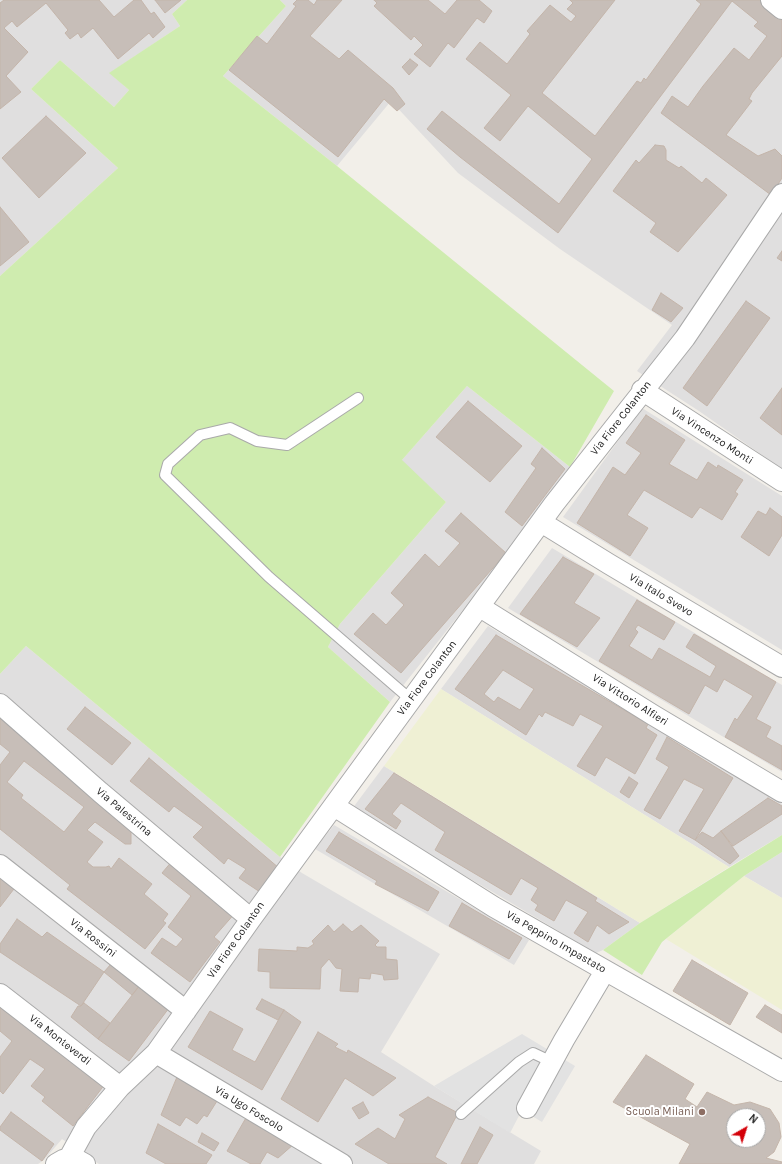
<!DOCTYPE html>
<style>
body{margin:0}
#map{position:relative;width:782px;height:1164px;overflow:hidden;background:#f2efe9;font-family:Karla,sans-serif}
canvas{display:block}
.north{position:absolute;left:726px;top:1108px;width:40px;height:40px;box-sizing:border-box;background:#fff;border:1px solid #a7a7a7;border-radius:50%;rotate:39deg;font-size:11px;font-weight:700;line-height:16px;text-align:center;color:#222}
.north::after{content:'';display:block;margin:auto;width:14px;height:18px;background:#d40008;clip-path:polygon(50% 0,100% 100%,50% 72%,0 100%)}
</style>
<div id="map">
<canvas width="782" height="1164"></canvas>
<div class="north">N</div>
</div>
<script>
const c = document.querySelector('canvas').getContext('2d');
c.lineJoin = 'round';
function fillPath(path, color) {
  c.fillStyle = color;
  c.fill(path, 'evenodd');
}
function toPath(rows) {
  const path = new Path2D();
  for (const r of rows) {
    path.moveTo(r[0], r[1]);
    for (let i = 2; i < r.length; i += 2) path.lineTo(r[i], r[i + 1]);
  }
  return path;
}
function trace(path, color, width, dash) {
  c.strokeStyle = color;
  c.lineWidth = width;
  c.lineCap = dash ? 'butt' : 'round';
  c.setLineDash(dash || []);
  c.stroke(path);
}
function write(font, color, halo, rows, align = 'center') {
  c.font = font + ' Karla,sans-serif';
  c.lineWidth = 4;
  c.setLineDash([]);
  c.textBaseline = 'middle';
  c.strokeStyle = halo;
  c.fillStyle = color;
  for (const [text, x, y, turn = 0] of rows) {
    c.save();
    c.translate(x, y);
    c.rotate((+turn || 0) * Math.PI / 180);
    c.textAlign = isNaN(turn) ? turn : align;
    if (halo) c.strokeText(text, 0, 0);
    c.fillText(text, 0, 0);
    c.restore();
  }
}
fillPath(toPath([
 [0,0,187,0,172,14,180,26,110,73,129,90,114,107,60,60,31,89,118,168,0,276],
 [280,0,782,0,782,469,699,411,637,371,672,325,560,249,458,173,391,101,337,166,223,76,286,6],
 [467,386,570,467,509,552,390,702,328,647,340,624,446,502,401,461],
 [642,408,782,496,782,650,563,517],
 [552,548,782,685,782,772,508,608],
 [488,626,782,804,782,835,729,867,441,689],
 [26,646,280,857,302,873,440,954,381,1052,434,1086,541,1151,534,1164,99,1164,62,1139,44,1160,38,1164,0,1164,0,674],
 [384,766,640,923,603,950,596,953,352,809],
 [334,825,529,940,514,965,315,849],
 [782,852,782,898,744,876]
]), '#e0dfdf');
fillPath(toPath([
 [441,689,729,867,640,923,384,766],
 [744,876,782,898,782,1010,666,939]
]), '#eff0d4');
fillPath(toPath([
 [187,0,280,0,286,6,223,76,337,166,614,391,570,467,467,386,402,460,446,502,340,624,328,647,390,702,280,857,26,646,0,674,0,276,118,168,31,89,60,60,114,107,129,90,109,73,180,26,172,14],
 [782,835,782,852,744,876,662,942,642,975,603,950,640,923]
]), '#cfecaf');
fillPath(toPath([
 [522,1034,575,1066,542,1122,522,1110,510,1133,434,1086]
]), '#e2e2e2');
const building = toPath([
 [4,0,99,0,114,17,134,0,141,0,151,14,154,12,165,27,153,38,149,33,118,59,93,28,81,38,78,33,70,39,65,33,68,30,46,3,17,27,12,21,4,28,28,52,6,76,21,92,0,109,0,3,4,0],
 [155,0,181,0,165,13,155,0],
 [297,0,308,0,314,5,317,0,342,0,310,36,339,59,348,50,393,88,405,104,397,111,384,99,338,157,229,70,257,36,267,44,296,6,293,4,297,0],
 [374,0,428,0,445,14,457,0,479,0,492,11,484,23,477,18,454,48,448,43,430,67,414,54,423,45,414,36,411,40,374,6,377,3,374,0],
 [570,0,615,0,542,93,595,136,637,81,641,83,644,78,646,80,701,4,696,0,769,0,782,12,782,56,752,93,749,99,752,101,726,135,758,156,775,149,782,156,782,178,771,195,661,113,672,96,688,107,703,86,734,48,749,60,767,36,754,26,758,22,732,1,558,233,460,157,427,129,442,111,559,204,592,159,528,106,500,141,484,128,511,95,466,59,480,42,507,64,530,34,527,31,550,5,571,22,576,16,567,9,573,3,570,0],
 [410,59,418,65,409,75,402,67,410,59],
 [46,116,86,153,39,198,2,158,46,116],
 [655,145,664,146,666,150,666,160,679,168,681,166,702,183,706,178,727,195,678,252,650,232,656,223,613,191,636,160,639,163,655,145],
 [0,207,29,242,0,266,0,207],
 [782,251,782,261,777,258,782,251],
 [661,293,683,308,671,322,652,310,661,293],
 [746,301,770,318,707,406,683,388,746,301],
 [782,388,782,435,760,418,782,388],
 [468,401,522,446,490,482,436,437,468,401],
 [646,415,685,440,669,464,697,480,708,462,717,468,718,465,743,480,735,492,738,494,722,520,700,507,692,518,644,490,627,515,648,528,630,556,577,523,613,467,625,475,641,453,626,443,646,415],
 [542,448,565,469,522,526,505,512,536,468,531,464,542,448],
 [770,508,782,517,782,535,769,556,741,537,758,511,766,515,770,508],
 [461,513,506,553,401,673,354,634,373,613,386,625,404,605,391,593,425,554,439,567,460,543,445,531,461,513],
 [563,557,594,574,574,603,600,618,577,647,520,614,563,557],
 [637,600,675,622,664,640,638,625,635,629,638,632,629,646,652,660,659,648,710,677,716,666,686,647,694,634,776,682,756,719,771,727,766,737,782,746,782,770,725,737,735,718,737,720,753,696,724,679,717,692,705,685,689,714,599,661,637,600],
 [496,635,648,724,646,728,657,735,635,774,606,757,595,776,577,766,603,726,580,714,573,726,545,712,542,717,539,714,526,735,455,689,496,635],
 [503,670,534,689,520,710,498,697,494,702,484,694,503,670],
 [85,707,131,743,112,765,67,729,85,707],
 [0,714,131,823,131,844,125,844,95,822,87,830,103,842,87,862,93,867,106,867,109,866,111,869,119,858,152,884,144,894,168,914,163,921,166,923,145,949,67,889,70,885,0,829,0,765,10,752,0,744,0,714],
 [24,761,84,807,64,832,21,798,23,795,7,782,24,761],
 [667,737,733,778,695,840,679,831,704,789,684,779,660,819,644,810,669,767,656,759,667,737],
 [149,758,279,868,260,892,239,878,246,869,228,858,224,864,193,837,203,827,174,806,169,812,130,781,149,758],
 [394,773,597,898,595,901,629,922,609,934,597,925,588,942,574,933,588,912,566,900,554,921,535,910,538,905,531,900,538,888,521,878,511,895,435,850,445,832,401,803,392,814,401,821,396,829,365,809,394,773],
 [629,777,638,783,629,798,620,792,629,777],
 [768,798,782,806,782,814,733,846,721,831,768,798],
 [721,831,739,856,730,864,695,840,702,832,713,838,721,831],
 [339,832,439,892,428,911,375,884,377,881,326,851,339,832],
 [173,860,236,912,214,937,220,942,190,982,151,953,162,938,176,947,183,939,168,927,191,896,162,873,173,860],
 [0,872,17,885,0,907,0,872],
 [462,903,522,938,509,959,449,926,462,903],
 [17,919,42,937,47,932,104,972,81,1006,0,952,0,944,17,919],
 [343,924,352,932,361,925,379,941,375,945,377,947,386,947,386,959,397,960,398,979,384,980,383,975,371,973,370,979,359,978,358,992,340,991,342,969,336,968,329,959,321,968,320,989,270,988,270,972,258,971,259,949,297,951,297,947,308,948,314,944,312,941,328,925,334,932,343,924],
 [692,960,748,993,730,1025,673,991,692,960],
 [111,964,140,985,132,995,104,972,111,964],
 [140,985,169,1008,129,1061,98,1039,140,985],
 [262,999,284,1010,278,1020,256,1009,262,999],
 [0,1003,105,1084,73,1126,42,1101,45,1097,31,1086,45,1069,30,1059,3,1094,0,1091,0,1057,12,1041,0,1031,0,1003],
 [84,1003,110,1023,98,1039,71,1017,78,1006,81,1006,84,1003],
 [765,1005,782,1015,782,1033,756,1017,765,1005],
 [284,1010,301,1022,262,1090,188,1047,210,1011,243,1029,232,1050,255,1062,284,1010],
 [318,1032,338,1044,335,1047,347,1053,348,1050,396,1078,373,1096,345,1078,318,1122,281,1099,318,1032],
 [646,1055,694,1084,685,1099,697,1107,707,1092,734,1105,750,1102,770,1109,779,1123,781,1137,774,1152,766,1158,782,1162,781,1164,679,1164,690,1144,613,1102,646,1055],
 [734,1116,758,1116,758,1140,734,1140,734,1116],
 [177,1077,217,1101,207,1117,204,1115,197,1124,186,1117,180,1126,161,1115,177,1077],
 [428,1097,458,1113,435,1157,447,1164,389,1164,355,1144,378,1128,395,1139,405,1119,399,1115,428,1097],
 [363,1102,369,1113,359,1119,352,1108,363,1102],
 [11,1112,54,1144,42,1161,0,1130,0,1127,11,1112],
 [247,1116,294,1144,278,1158,267,1152,260,1164,251,1164,227,1151,247,1116],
 [158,1124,212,1155,206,1164,166,1164,146,1153,158,1124],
 [480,1127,493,1135,477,1164,461,1164,480,1127],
 [202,1133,219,1143,214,1151,198,1142,202,1133]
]);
fillPath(building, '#c7beb8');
trace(building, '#c4b5aa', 1);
const service = toPath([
 [358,398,287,445,257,441,230,428,200,435,168,464,165,475,269,577,410,699],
 [461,1114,519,1062,533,1053,552,1062]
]);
const minor = toPath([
 [771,0,782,9],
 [642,390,782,481],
 [541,522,609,564,782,667],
 [480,607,653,715,782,792],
 [0,704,100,792,251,919],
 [334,806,494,907,782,1071],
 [0,865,186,1011],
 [0,994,120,1087],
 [156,1053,342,1164],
 [527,1108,564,1040,605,971],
 [69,1158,86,1127,120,1087,156,1053,251,919,554,504,685,338,782,194],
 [56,1164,63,1160,69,1158,76,1159,85,1164]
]);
trace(service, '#a9a9a9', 12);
trace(minor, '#a9a9a9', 22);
trace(service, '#fff', 10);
trace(minor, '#fff', 20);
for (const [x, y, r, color] of [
 [702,1112,4,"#8d6e63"]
]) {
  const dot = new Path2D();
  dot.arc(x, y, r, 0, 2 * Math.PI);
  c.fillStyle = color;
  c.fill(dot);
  trace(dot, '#fff', 1.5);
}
write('11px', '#222', '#fff', [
 ["Via Fiore Colanton",621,418,-52],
 ["Via Vincenzo Monti",712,436,33],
 ["Via Italo Svevo",661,595,31],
 ["Via Fiore Colanton",427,678,-53],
 ["Via Vittorio Alfieri",630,700,32],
 ["Via Palestrina",124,812,40],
 ["Via Rossini",93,938,38],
 ["Via Fiore Colanton",236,940,-55],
 ["Via Peppino Impastato",556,942,30],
 ["Via Monteverdi",60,1040,38],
 ["Via Ugo Foscolo",249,1109,31]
]);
write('11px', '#785e54', '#fff', [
 ["Scuola Milani",694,1112]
], 'right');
</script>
